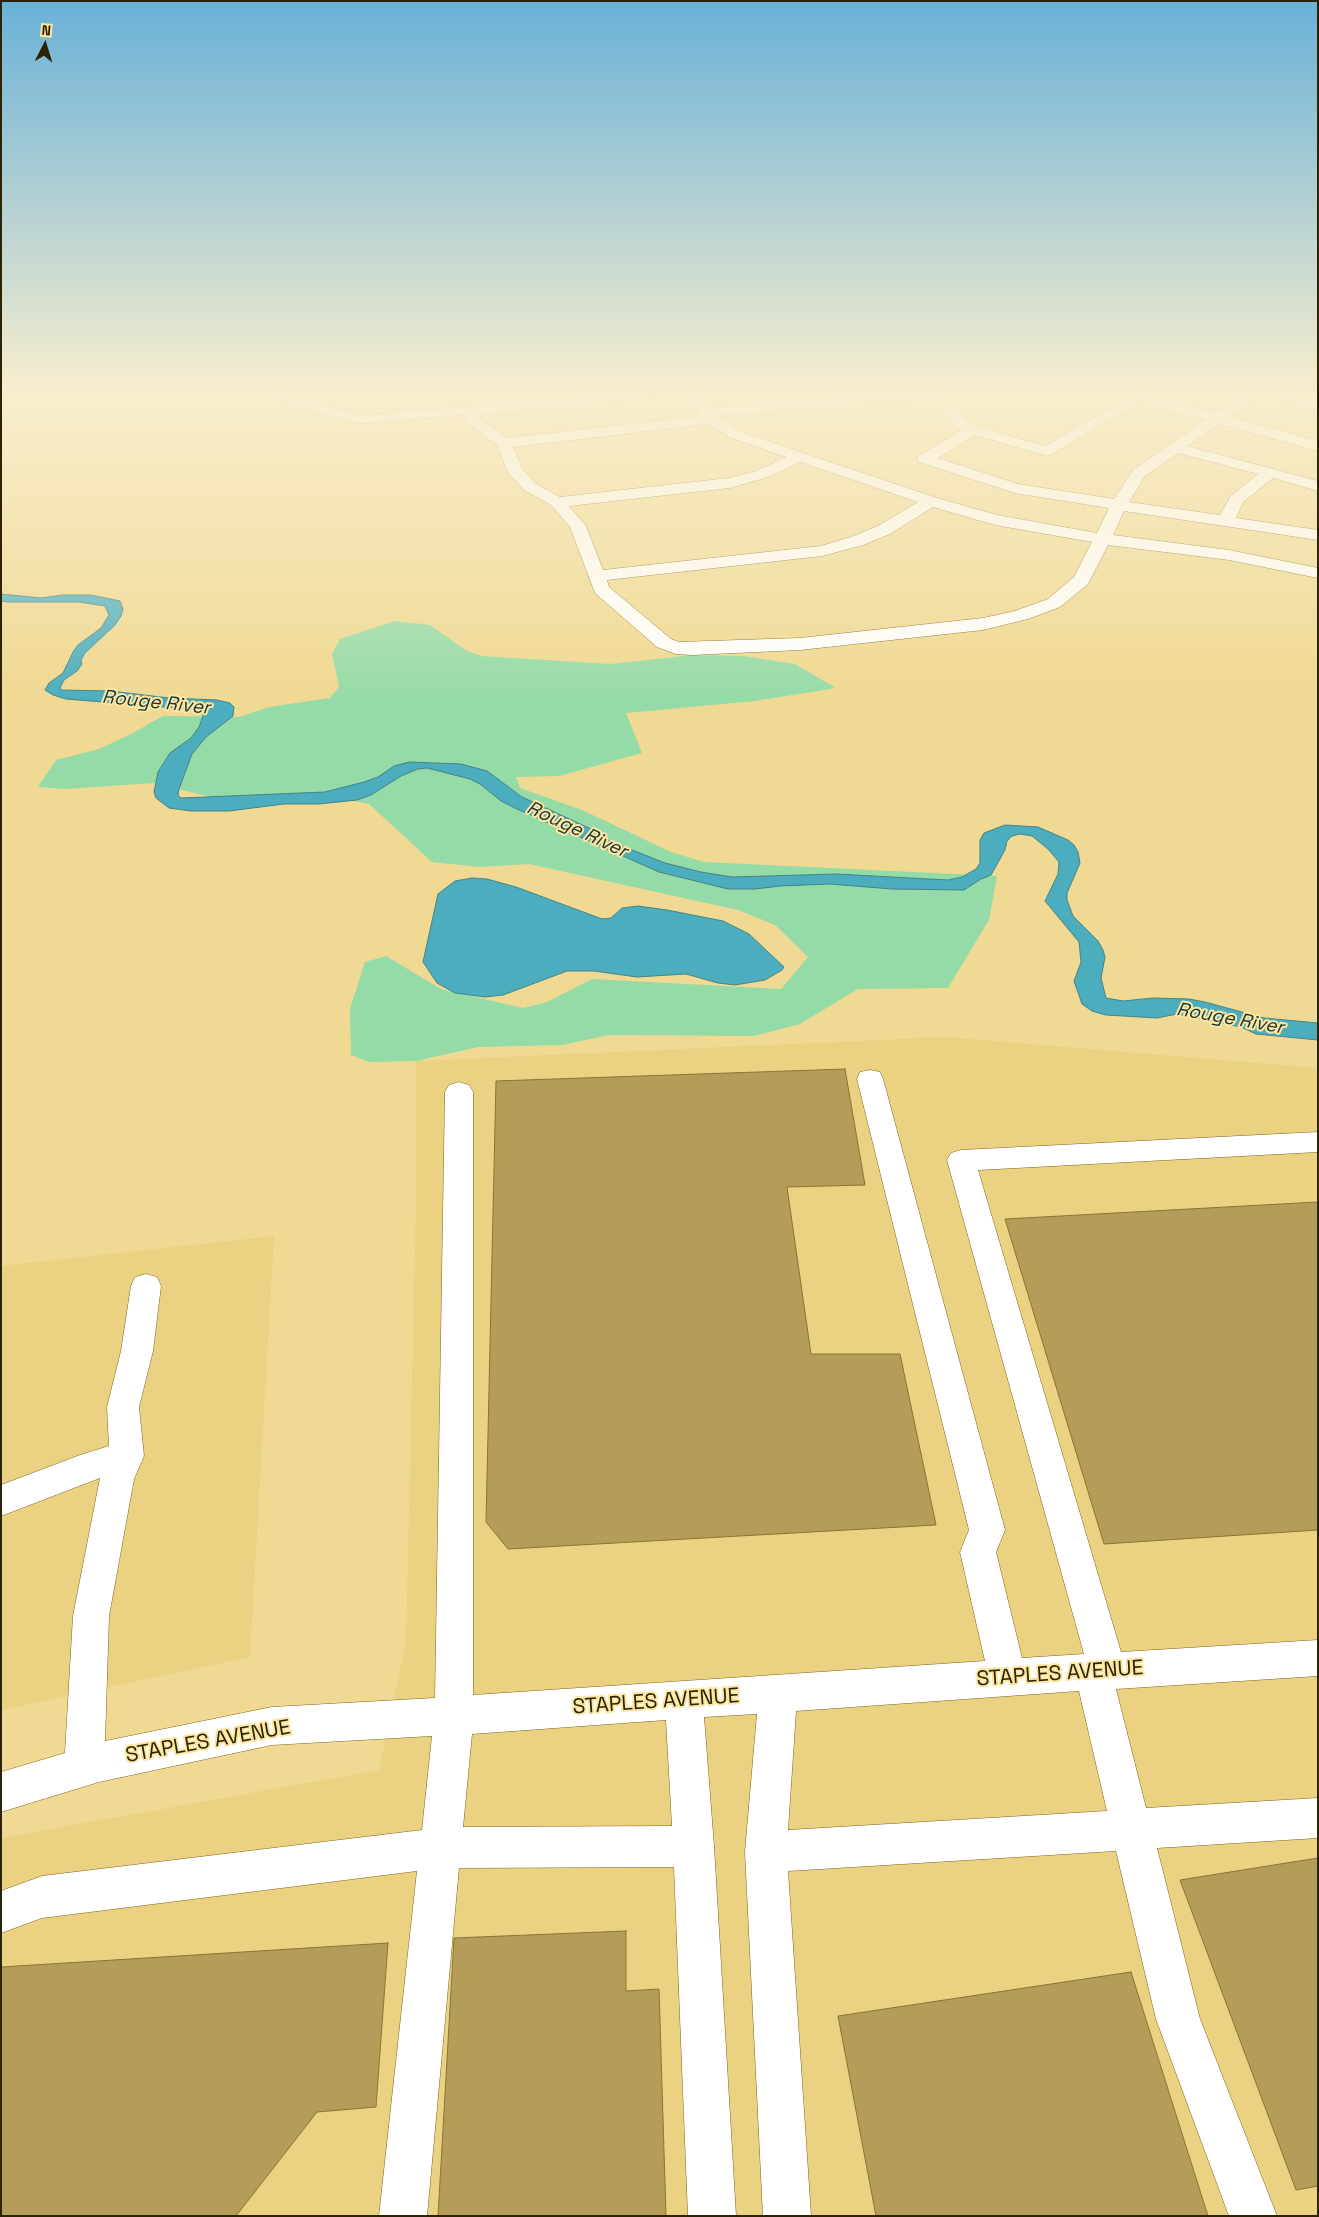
<!DOCTYPE html>
<style>
body{margin:0}
#map{position:relative;width:1319px;height:2217px;overflow:hidden;background:#f0d992;font-family:"Space Grotesk",sans-serif}
canvas{display:block}
.frame{position:absolute;inset:0;border:2px solid #2c2305;pointer-events:none}
.north{position:absolute;left:20px;top:20px;width:50px;height:50px;-webkit-text-stroke:4px #fde69f;paint-order:stroke;rotate:5deg;font-size:14px;font-weight:700;line-height:20px;text-align:center;color:#2c2305}
.north::after{content:'';display:block;margin:auto;width:18px;height:22px;background:#2c2305;clip-path:polygon(50% 0,100% 100%,50% 72%,0 100%)}
</style>
<div id="map">
<canvas width="1319" height="2217"></canvas>
<div class="frame"></div>
<div class="north">N</div>
</div>
<script>
const c = document.querySelector('canvas').getContext('2d');
c.lineJoin = 'round';
function fillPath(path, color) {
  c.fillStyle = color;
  c.fill(path, 'evenodd');
}
function toPath(rows) {
  const path = new Path2D();
  for (const r of rows) {
    path.moveTo(r[0], r[1]);
    for (let i = 2; i < r.length; i += 2) path.lineTo(r[i], r[i + 1]);
  }
  return path;
}
function trace(path, color, width, dash) {
  c.strokeStyle = color;
  c.lineWidth = width;
  c.lineCap = dash ? 'butt' : 'round';
  c.setLineDash(dash || []);
  c.stroke(path);
}
function write(font, color, halo, rows, align = 'center') {
  c.font = font + ' "Space Grotesk",sans-serif';
  c.lineWidth = 4;
  c.setLineDash([]);
  c.textBaseline = 'middle';
  c.strokeStyle = halo;
  c.fillStyle = color;
  for (const [text, x, y, turn = 0] of rows) {
    c.save();
    c.translate(x, y);
    c.rotate((+turn || 0) * Math.PI / 180);
    c.textAlign = isNaN(turn) ? turn : align;
    if (halo) c.strokeText(text, 0, 0);
    c.fillText(text, 0, 0);
    c.restore();
  }
}
fillPath(toPath([
 [946,1037,1318,1068,1318,2216,1,2216,1,1838,379,1770,406,1642,416,1205,416,1061],
 [274,1236,250,1657,1,1710,1,1266]
]), '#ebd182');
fillPath(toPath([
 [395,621,430,625,467,651,482,656,611,664,691,655,744,656,795,664,836,688,755,701,626,713,642,753,559,776,516,777,520,788,582,810,671,852,704,862,997,876,989,920,948,988,858,989,800,1024,754,1036,609,1035,562,1045,478,1047,416,1061,370,1062,351,1055,350,1009,365,962,386,956,441,989,523,1008,547,1002,592,979,781,989,808,957,775,925,738,910,529,864,480,867,432,862,369,804,344,799,232,802,153,783,65,789,38,787,56,760,99,749,131,734,163,716,239,717,269,707,330,698,339,687,332,654,340,639]
]), '#95dba7');
const water = toPath([
 [1,594,41,598,63,595,91,595,120,601,123,609,121,616,115,625,85,653,81,660,82,664,77,671,64,680,60,688,62,690,111,691,169,698,217,700,230,703,234,707,233,716,206,737,192,754,179,789,178,795,181,798,325,792,364,782,378,777,394,766,409,762,461,764,487,771,522,797,591,829,612,842,665,863,701,872,732,877,836,874,948,880,962,877,976,869,980,863,980,840,984,833,1005,825,1038,827,1068,840,1074,845,1078,852,1080,863,1067,893,1067,900,1073,916,1098,941,1103,950,1105,957,1101,978,1106,998,1123,1001,1153,998,1189,999,1205,1002,1264,1018,1318,1023,1318,1040,1256,1034,1241,1027,1177,1014,1157,1018,1106,1015,1092,1011,1082,1004,1074,981,1081,962,1079,942,1045,901,1058,874,1059,862,1048,849,1032,836,1020,834,1012,836,1007,841,1005,850,991,875,981,879,964,890,892,889,830,884,780,886,755,889,728,889,659,872,517,809,501,801,480,784,470,779,427,768,418,769,401,776,371,795,357,800,319,804,284,804,229,811,191,811,169,808,156,798,154,792,158,772,170,753,191,738,199,727,203,716,200,710,66,699,53,695,45,690,49,683,63,673,73,652,78,645,101,628,109,615,105,606,79,602,8,602,1,601,1,594],
 [472,878,487,879,516,887,602,919,611,918,622,908,638,906,667,910,723,921,749,934,784,967,782,970,765,980,735,985,718,983,686,974,637,977,594,971,567,971,503,995,485,997,455,993,437,983,423,962,438,894,455,881,472,878]
]);
fillPath(water, '#4cadbf');
trace(water, '#428487', 1);
const building = toPath([
 [845,1069,865,1185,787,1187,811,1354,900,1354,936,1525,508,1549,486,1522,496,1081,845,1069],
 [1318,1202,1318,1530,1104,1544,1005,1219,1318,1202],
 [1318,1858,1318,2186,1296,2190,1180,1880,1318,1858],
 [626,1931,626,1991,659,1989,666,2216,438,2216,454,1938,626,1931],
 [388,1943,376,2107,317,2112,236,2216,1,2216,1,1967,388,1943],
 [1131,1972,1208,2216,876,2216,838,2016,1131,1972]
]);
fillPath(building, '#b49d58');
trace(building, '#8a752f', 1);
const minor = toPath([
 [249,390,272,390,353,414,365,415,608,395,633,390,700,390,711,408,919,390,978,390,971,394,944,397,965,419,978,427,1045,446,1137,393,1215,413,1248,390,1275,390,1318,401,1318,410,1260,395,1229,417,1318,441,1318,451,1219,424,1187,446,1318,481,1318,491,1273,478,1243,502,1236,518,1318,530,1318,540,1124,511,1113,535,1229,550,1318,568,1318,578,1229,560,1108,545,1088,584,1060,607,1028,619,983,630,800,650,693,655,676,654,657,647,595,593,570,527,551,505,524,490,508,472,497,445,469,424,464,415,365,423,352,422,251,393,249,390],
 [689,397,701,416,507,438,481,419,479,414,610,403,624,399,689,397],
 [930,398,955,425,962,430,919,456,917,459,919,462,1015,493,1109,508,1097,533,997,515,937,498,741,432,717,416,930,398],
 [1139,402,1205,420,1133,470,1114,499,1018,484,938,458,975,435,1047,456,1052,454,1139,402],
 [708,424,731,438,786,457,756,471,729,478,560,497,536,484,523,470,513,447,708,424],
 [1178,453,1258,474,1230,497,1220,515,1129,502,1145,476,1178,453],
 [801,462,918,502,878,526,851,537,821,546,603,570,586,526,569,506,730,488,768,477,801,462],
 [933,507,995,525,1092,542,1074,577,1048,599,1015,611,983,618,800,638,679,642,671,639,609,587,607,580,822,556,863,545,890,534,933,507],
 [870,1070,880,1072,883,1079,1005,1530,996,1552,1022,1658,1084,1654,947,1160,951,1153,961,1150,1318,1132,1318,1152,978,1170,1121,1652,1318,1640,1318,1676,1116,1689,1146,1808,1318,1798,1318,1838,1157,1848,1200,2019,1277,2216,1229,2216,1156,2019,1116,1851,788,1871,811,2216,763,2216,745,1852,757,1714,704,1717,714,1846,736,2216,688,2216,674,1867,459,1868,427,2216,379,2216,417,1871,42,1918,1,1933,1,1891,42,1876,422,1830,432,1736,272,1745,99,1782,1,1812,1,1772,65,1753,73,1616,100,1478,1,1516,1,1485,80,1455,109,1446,107,1407,121,1351,131,1286,135,1277,146,1274,157,1277,161,1286,153,1351,139,1407,144,1456,134,1479,109,1616,105,1741,272,1707,435,1698,445,1092,449,1085,459,1082,469,1085,473,1092,473,1695,985,1661,960,1552,969,1530,857,1079,860,1072,870,1070],
 [1079,1691,1107,1811,788,1830,796,1711,1079,1691],
 [666,1720,672,1826,463,1827,472,1734,666,1720]
]);
const major = toPath([
 [1,390,24,390,22,393,1,396,1,390]
]);
trace(minor, '#7c661e', 1);
trace(major, '#a05740', 1);
fillPath(minor, '#fff');
fillPath(major, '#ebab9f');
const sky = c.createLinearGradient(0, 0, 0, 701);
sky.addColorStop(0, '#69b1d8');
sky.addColorStop(0.56, '#f8eece');
sky.addColorStop(1, '#f8eece00');
c.fillStyle = sky;
c.fillRect(0, 0, 1319, 701);
write('italic 19px', '#16343a', '#fde69f', [
 ["Rouge River",156,703,6],
 ["Rouge River",577,830,25],
 ["Rouge River",1230,1019,10]
]);
write('21px', '#2c2305', '#fde69f', [
 ["STAPLES AVENUE",1060,1674,-4],
 ["STAPLES AVENUE",656,1702,-4],
 ["STAPLES AVENUE",208,1742,-10]
]);
</script>
